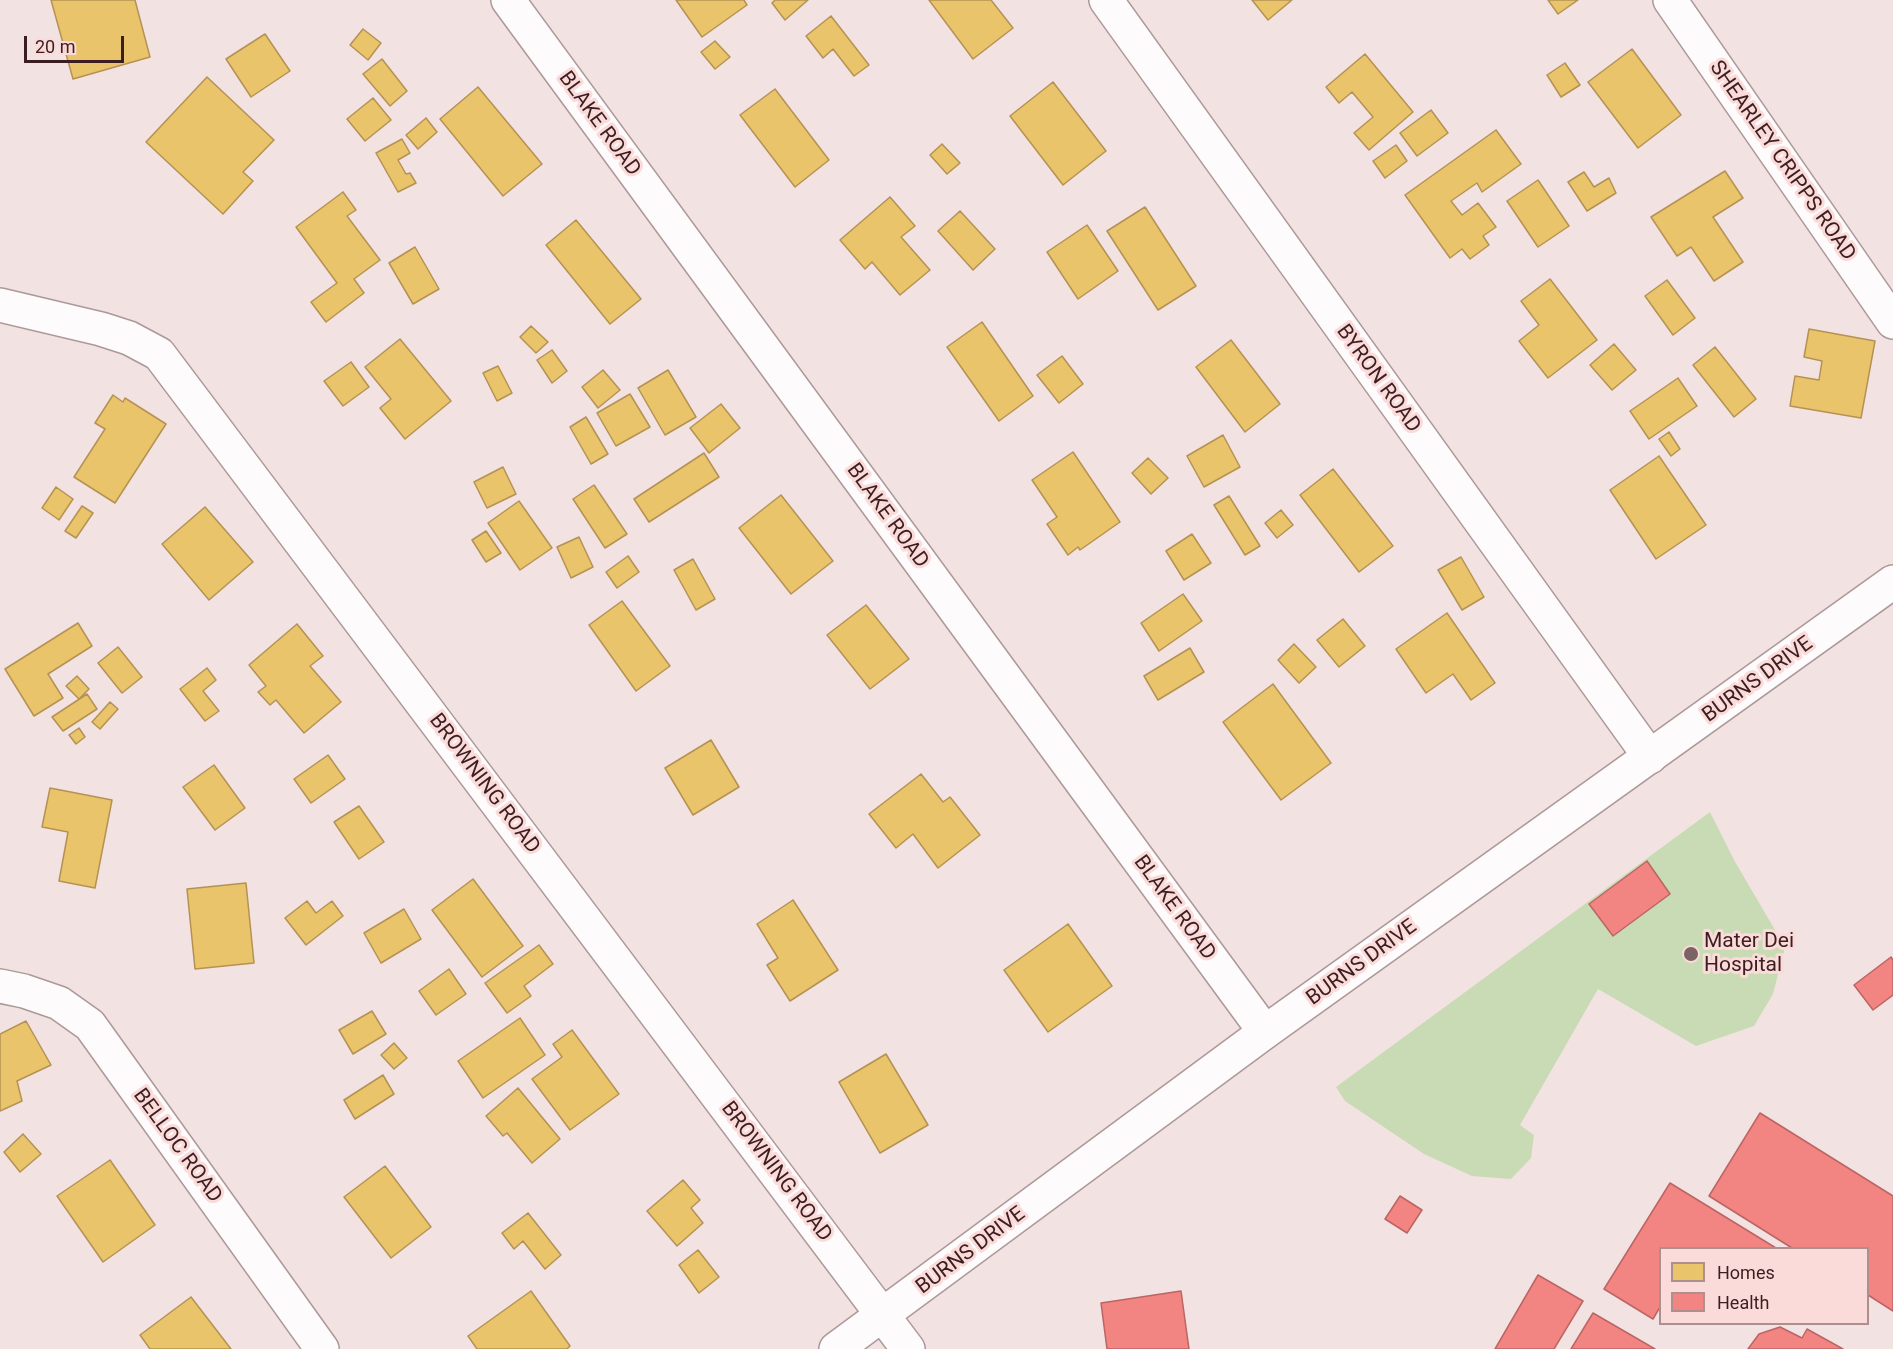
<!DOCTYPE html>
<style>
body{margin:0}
#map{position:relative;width:1893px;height:1349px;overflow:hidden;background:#f3e2e2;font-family:Roboto,sans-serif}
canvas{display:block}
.legend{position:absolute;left:1659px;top:1247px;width:210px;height:78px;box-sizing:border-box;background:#fbdada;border:2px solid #ae8f8f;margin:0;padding:8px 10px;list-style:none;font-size:18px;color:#3b1e1f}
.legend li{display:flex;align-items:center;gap:12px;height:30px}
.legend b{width:30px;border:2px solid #ae8f8f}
.scale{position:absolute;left:24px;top:36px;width:100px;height:27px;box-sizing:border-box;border:3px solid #3b1e1f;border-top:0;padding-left:8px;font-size:18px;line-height:21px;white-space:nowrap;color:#3b1e1f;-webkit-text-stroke:4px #fbdada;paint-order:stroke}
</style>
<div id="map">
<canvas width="1893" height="1349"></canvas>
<ul class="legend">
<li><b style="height:16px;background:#e9c46a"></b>Homes</li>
<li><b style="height:16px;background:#f28482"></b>Health</li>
</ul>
<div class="scale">20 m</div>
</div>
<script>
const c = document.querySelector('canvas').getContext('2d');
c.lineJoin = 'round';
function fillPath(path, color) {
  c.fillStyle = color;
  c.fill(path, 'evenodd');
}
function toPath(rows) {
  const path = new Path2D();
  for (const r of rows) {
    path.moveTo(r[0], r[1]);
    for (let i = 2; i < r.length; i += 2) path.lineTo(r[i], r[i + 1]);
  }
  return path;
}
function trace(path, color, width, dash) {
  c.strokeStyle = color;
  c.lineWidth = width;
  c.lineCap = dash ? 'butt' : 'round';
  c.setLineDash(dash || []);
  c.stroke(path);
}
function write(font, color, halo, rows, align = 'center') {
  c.font = font + ' Roboto,sans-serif';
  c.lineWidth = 6;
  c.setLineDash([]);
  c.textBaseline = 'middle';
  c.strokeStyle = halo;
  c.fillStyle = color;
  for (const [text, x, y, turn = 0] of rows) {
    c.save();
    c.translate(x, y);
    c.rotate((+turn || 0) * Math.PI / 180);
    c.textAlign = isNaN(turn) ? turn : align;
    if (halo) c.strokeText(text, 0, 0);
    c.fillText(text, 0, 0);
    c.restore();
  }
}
fillPath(toPath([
 [1710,812,1734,860,1785,947,1773,994,1754,1026,1696,1046,1598,989,1520,1125,1534,1135,1531,1158,1511,1179,1472,1176,1424,1154,1345,1101,1336,1087]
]), '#c8dbb4');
const homes = toPath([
 [51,0,135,0,150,57,73,79,51,0],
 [676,0,744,0,747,5,702,37,676,0],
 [775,0,808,0,785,20,772,3,775,0],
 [929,0,991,0,1013,28,973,59,929,0],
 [1252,0,1292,0,1268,20,1252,0],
 [1548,0,1578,0,1558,14,1548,0],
 [831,16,869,65,854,76,833,49,823,58,806,36,831,16],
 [363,29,381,43,368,60,350,45,363,29],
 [265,34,290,71,251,97,226,59,265,34],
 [715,41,730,57,715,69,701,52,715,41],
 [1632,49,1681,115,1638,148,1588,82,1632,49],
 [1365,54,1413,112,1369,150,1354,133,1373,117,1352,92,1339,103,1326,87,1365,54],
 [382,59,407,91,390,106,363,74,382,59],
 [1565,63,1580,85,1561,97,1547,75,1565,63],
 [207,77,274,140,243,172,253,181,223,214,146,142,207,77],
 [1053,82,1106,151,1063,185,1010,116,1053,82],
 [478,87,542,164,503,196,440,119,478,87],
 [775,89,829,160,795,187,740,115,775,89],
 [373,98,391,120,365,141,347,119,373,98],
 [1431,110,1448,133,1417,156,1400,133,1431,110],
 [426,118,437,132,418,149,406,135,426,118],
 [1496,130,1521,164,1482,192,1477,183,1451,201,1462,215,1478,203,1496,227,1483,236,1489,245,1470,259,1462,249,1450,258,1405,195,1496,130],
 [402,139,410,153,398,160,406,174,410,173,416,183,398,192,376,153,402,139],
 [942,144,960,163,947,174,930,155,942,144],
 [1396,145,1407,161,1385,178,1373,161,1396,145],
 [1725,171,1743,198,1713,217,1743,262,1714,281,1691,247,1677,256,1651,217,1725,171],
 [1584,172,1594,187,1609,178,1616,193,1587,211,1568,182,1584,172],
 [1538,180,1569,226,1538,247,1507,201,1538,180],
 [343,192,356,210,347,216,380,260,354,279,364,293,326,322,311,302,337,283,296,227,343,192],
 [890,197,915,226,901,237,930,270,900,295,872,262,865,269,840,240,890,197],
 [1145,207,1196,286,1158,310,1107,231,1145,207],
 [960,211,995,249,973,270,938,231,960,211],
 [576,220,641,299,610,324,546,245,576,220],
 [1087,225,1118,271,1078,299,1047,252,1087,225],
 [415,247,439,289,413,304,389,263,415,247],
 [1550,279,1597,340,1548,378,1519,341,1539,325,1521,301,1550,279],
 [1667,280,1695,318,1673,335,1645,296,1667,280],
 [982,322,1033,396,999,421,947,347,982,322],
 [531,326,548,342,536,353,520,337,531,326],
 [1809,329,1875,341,1861,418,1790,406,1795,376,1819,380,1822,361,1804,357,1809,329],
 [400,339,451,401,405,439,380,408,391,399,365,367,400,339],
 [1231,340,1280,404,1245,432,1196,367,1231,340],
 [1614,344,1636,370,1612,390,1590,365,1614,344],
 [1715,347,1756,399,1734,417,1693,365,1715,347],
 [552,350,567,371,552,383,537,360,552,350],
 [1062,356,1083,384,1059,403,1037,375,1062,356],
 [351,362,369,387,343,406,324,381,351,362],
 [498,366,512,393,497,401,483,373,498,366],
 [603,370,620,390,598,408,582,387,603,370],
 [668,370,696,417,665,435,638,388,668,370],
 [1678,378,1697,406,1649,439,1630,411,1678,378],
 [630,394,650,427,616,446,597,413,630,394],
 [113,395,123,402,125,398,166,424,115,503,74,477,105,429,95,423,113,395],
 [721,404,740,428,709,453,690,428,721,404],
 [586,417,608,454,591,464,570,427,586,417],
 [1669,432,1680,449,1671,456,1659,439,1669,432],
 [1223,435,1240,467,1204,487,1187,456,1223,435],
 [1073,452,1120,522,1080,550,1078,547,1068,555,1047,524,1057,517,1032,480,1073,452],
 [704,453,719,477,649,522,634,499,704,453],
 [1659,456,1706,525,1656,559,1610,490,1659,456],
 [1148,458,1168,478,1151,494,1132,473,1148,458],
 [503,467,516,494,487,508,474,482,503,467],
 [1333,469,1393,546,1359,572,1300,495,1333,469],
 [594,485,627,534,605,548,573,499,594,485],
 [56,487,73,499,59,520,42,508,56,487],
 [781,495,833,561,791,594,739,528,781,495],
 [1229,496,1260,546,1245,555,1214,505,1229,496],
 [519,501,552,548,520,570,488,523,519,501],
 [82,506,93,513,76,538,65,531,82,506],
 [205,507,253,562,209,600,162,544,205,507],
 [1281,510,1293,525,1277,538,1265,523,1281,510],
 [486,531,501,553,486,562,472,540,486,531],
 [1192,534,1211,563,1184,580,1166,551,1192,534],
 [579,537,593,567,571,578,557,547,579,537],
 [628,556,639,572,617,588,606,572,628,556],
 [1461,557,1484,597,1462,610,1438,570,1461,557],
 [693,559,715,599,696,610,674,570,693,559],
 [1183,594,1202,621,1159,651,1141,623,1183,594],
 [622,601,670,666,636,691,589,625,622,601],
 [866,605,909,659,870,689,827,635,866,605],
 [1447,613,1495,683,1471,700,1453,674,1426,693,1396,649,1447,613],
 [1343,619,1365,646,1339,667,1317,640,1343,619],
 [78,623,92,646,48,674,63,698,34,716,5,669,78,623],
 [297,624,323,656,310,666,341,702,304,733,276,700,270,705,258,692,266,686,249,665,297,624],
 [1294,644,1316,667,1299,683,1278,660,1294,644],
 [118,647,142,677,122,693,98,663,118,647],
 [1190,648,1204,672,1158,700,1144,676,1190,648],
 [207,668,216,680,203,691,219,711,205,721,180,689,207,668],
 [77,676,89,689,79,699,66,686,77,676],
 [1273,684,1331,763,1281,800,1223,722,1273,684],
 [87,694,97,709,63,731,52,717,87,694],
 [110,702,118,709,100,729,92,722,110,702],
 [79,728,85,737,76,744,69,735,79,728],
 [711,740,739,787,693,815,665,768,711,740],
 [328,755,345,779,311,803,294,779,328,755],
 [214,765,245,808,215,830,183,787,214,765],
 [921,774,943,802,950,797,980,835,938,868,913,834,896,848,869,814,921,774],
 [50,788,112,800,95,888,59,881,68,832,42,827,50,788],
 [359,806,384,842,359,859,334,822,359,806],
 [473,879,523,946,482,977,432,910,473,879],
 [246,883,254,963,195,969,187,889,246,883],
 [793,900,838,970,790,1001,767,965,778,958,757,924,793,900],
 [307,901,316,913,332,901,343,916,306,945,285,918,307,901],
 [404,909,421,939,381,963,364,933,404,909],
 [1068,924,1112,986,1048,1032,1004,970,1068,924],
 [539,945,553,964,524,986,531,996,507,1013,485,983,539,945],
 [449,969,466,994,436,1015,419,991,449,969],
 [372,1011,386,1034,353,1054,339,1030,372,1011],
 [520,1018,545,1055,483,1098,458,1061,520,1018],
 [26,1021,51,1065,17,1081,22,1101,0,1111,0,1034,26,1021],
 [572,1030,619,1094,570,1130,532,1079,562,1057,553,1044,572,1030],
 [394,1043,407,1058,394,1069,381,1055,394,1043],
 [886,1054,928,1125,880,1153,839,1082,886,1054],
 [383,1075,394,1094,355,1119,344,1100,383,1075],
 [518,1088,560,1139,532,1163,507,1133,503,1136,486,1116,518,1088],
 [23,1134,41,1154,20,1172,4,1152,23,1134],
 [110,1160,155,1225,103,1262,57,1196,110,1160],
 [385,1166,431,1227,391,1258,344,1197,385,1166],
 [683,1180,700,1200,691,1208,703,1223,677,1246,647,1211,683,1180],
 [528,1213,561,1255,545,1269,523,1241,514,1249,502,1233,528,1213],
 [698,1250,719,1277,699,1293,679,1265,698,1250],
 [531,1291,570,1346,567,1349,477,1349,468,1336,531,1291],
 [191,1297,231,1349,150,1349,140,1335,191,1297]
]);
fillPath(homes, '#e9c46a');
trace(homes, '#b59254', 1.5);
const health = toPath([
 [1647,861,1670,894,1613,936,1589,904,1647,861],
 [1891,957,1893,960,1893,995,1873,1010,1854,985,1891,957],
 [1760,1113,1893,1196,1893,1311,1868,1295,1868,1248,1792,1248,1709,1196,1760,1113],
 [1670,1183,1776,1248,1660,1248,1660,1307,1653,1319,1604,1289,1670,1183],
 [1400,1196,1422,1210,1407,1233,1385,1219,1400,1196],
 [1538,1275,1583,1301,1554,1349,1495,1349,1538,1275],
 [1181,1291,1189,1349,1107,1349,1101,1303,1181,1291],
 [1593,1313,1655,1349,1571,1349,1593,1313],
 [1780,1327,1802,1338,1807,1329,1843,1349,1748,1349,1759,1334,1780,1327]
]);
fillPath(health, '#f28482');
trace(health, '#bb6564', 1.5);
const street = toPath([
 [508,0,1265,1032],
 [1106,0,1650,757],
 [1670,0,1893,322],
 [0,305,101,329,129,338,159,354,908,1349],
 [0,986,24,991,59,1003,90,1025,322,1349]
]);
const secondary = toPath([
 [836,1349,1265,1032,1893,582]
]);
trace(street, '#ad9899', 36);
trace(secondary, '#ad9899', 36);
trace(street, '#fdfbfb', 33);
trace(secondary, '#fdfbfb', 33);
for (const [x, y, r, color] of [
 [1691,954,8,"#7b6363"]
]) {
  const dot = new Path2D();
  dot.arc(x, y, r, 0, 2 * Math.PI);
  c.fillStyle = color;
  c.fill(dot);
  trace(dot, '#fbdada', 2);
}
write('21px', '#3b1e1f', '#fbdada', [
 ["BLAKE ROAD",599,124,54],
 ["SHEARLEY CRIPPS ROAD",1782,161,55],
 ["BYRON ROAD",1378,379,54],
 ["BLAKE ROAD",887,516,54],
 ["BURNS DRIVE",1758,680,-36],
 ["BROWNING ROAD",484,784,53],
 ["BLAKE ROAD",1174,908,54],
 ["BURNS DRIVE",1362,963,-36],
 ["BELLOC ROAD",177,1146,54],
 ["BROWNING ROAD",776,1172,53],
 ["BURNS DRIVE",971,1251,-37]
]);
write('21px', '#3b1e1f', '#fbdada', [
 ["Mater Dei",1704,942],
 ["Hospital",1704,966]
], 'left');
</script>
